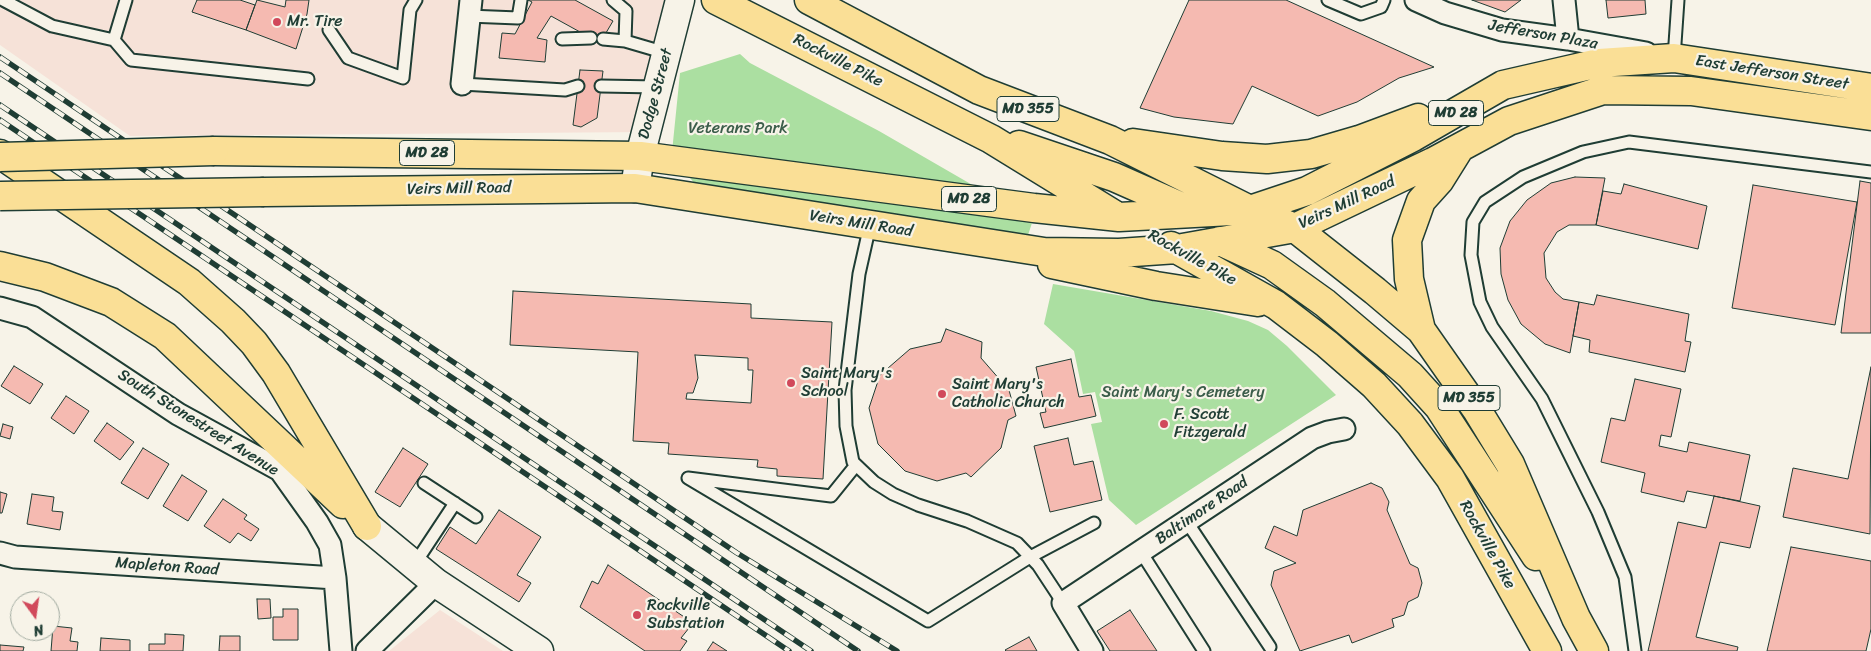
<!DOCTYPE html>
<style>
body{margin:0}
#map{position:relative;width:1871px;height:651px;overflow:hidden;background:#f7f3e8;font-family:Sriracha,sans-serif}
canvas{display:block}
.north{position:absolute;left:10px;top:591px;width:50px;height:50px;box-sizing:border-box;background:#f7f3e8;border:1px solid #a1aaa0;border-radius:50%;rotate:166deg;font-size:14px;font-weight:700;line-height:20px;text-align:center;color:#1f3d34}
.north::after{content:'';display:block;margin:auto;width:18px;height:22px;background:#d1495b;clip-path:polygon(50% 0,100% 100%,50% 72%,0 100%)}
</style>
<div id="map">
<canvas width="1871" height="651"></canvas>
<div class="north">N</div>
</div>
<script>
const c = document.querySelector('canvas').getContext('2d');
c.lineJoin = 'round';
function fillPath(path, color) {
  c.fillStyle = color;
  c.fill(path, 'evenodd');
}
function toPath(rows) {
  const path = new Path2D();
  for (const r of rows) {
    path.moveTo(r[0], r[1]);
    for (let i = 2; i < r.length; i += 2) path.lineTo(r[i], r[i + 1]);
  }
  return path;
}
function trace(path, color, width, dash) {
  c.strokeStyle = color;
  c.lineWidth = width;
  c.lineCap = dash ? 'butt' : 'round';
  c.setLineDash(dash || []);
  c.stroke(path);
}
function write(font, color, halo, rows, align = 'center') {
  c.font = font + ' Sriracha,sans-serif';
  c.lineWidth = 4.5;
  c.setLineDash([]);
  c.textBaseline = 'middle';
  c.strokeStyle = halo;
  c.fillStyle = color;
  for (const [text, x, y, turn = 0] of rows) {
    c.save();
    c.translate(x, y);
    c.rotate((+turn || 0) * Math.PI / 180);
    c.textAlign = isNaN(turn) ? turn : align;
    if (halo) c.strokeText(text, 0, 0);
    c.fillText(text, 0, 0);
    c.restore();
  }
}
fillPath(toPath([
 [0,0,674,0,646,132,130,136,0,45],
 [440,610,503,651,389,651]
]), '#f6e2d8');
fillPath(toPath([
 [740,54,750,63,879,131,1033,220,1026,241,696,185,669,153,672,152,680,73],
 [1053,284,1211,311,1248,321,1268,330,1287,346,1336,395,1136,525,1109,500,1091,424,1102,422,1095,392,1083,394,1074,351,1044,324]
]), '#abdfa1');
const building = toPath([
 [197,0,240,0,255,5,246,30,192,12,197,0],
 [257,0,285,7,286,0,309,0,307,14,296,49,246,30,257,0],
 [528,0,575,0,613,21,600,43,551,16,537,38,547,40,545,62,499,58,502,33,515,34,532,2,528,0],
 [1189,0,1286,0,1434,67,1399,78,1357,102,1318,116,1252,86,1233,124,1174,117,1140,108,1189,0],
 [1472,0,1521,0,1505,12,1472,0],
 [1606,0,1645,0,1646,14,1608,18,1606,0],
 [580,70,603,71,597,118,581,127,573,125,580,70],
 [1575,177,1605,178,1596,225,1569,225,1557,232,1544,253,1546,278,1555,292,1563,299,1579,302,1570,353,1545,344,1521,324,1508,300,1501,274,1500,248,1510,221,1527,200,1551,183,1575,177],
 [1860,181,1871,183,1871,333,1841,333,1860,181],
 [1624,184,1707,206,1698,249,1596,225,1603,191,1621,194,1624,184],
 [1753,185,1857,202,1835,325,1732,308,1753,185],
 [513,291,751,304,751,318,832,322,823,479,777,476,777,469,757,467,758,460,668,454,669,443,633,441,638,352,510,345,513,291],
 [695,355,748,358,748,370,753,370,751,403,686,399,687,393,693,393,698,378,695,355],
 [1597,295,1689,314,1685,341,1691,342,1685,372,1589,352,1590,340,1573,336,1579,302,1594,305,1597,295],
 [946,329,982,342,981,358,1001,381,1006,379,1016,416,1008,420,1001,448,971,477,966,473,937,481,905,471,878,444,869,408,880,375,910,349,941,342,946,329],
 [1071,359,1079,397,1091,395,1096,416,1044,428,1040,413,1046,412,1036,367,1071,359],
 [14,366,43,384,30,404,1,386,14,366],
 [1871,367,1870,534,1783,517,1793,468,1848,479,1871,367],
 [1635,379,1681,389,1671,437,1661,435,1659,446,1687,452,1689,442,1750,455,1740,501,1687,491,1684,502,1641,492,1645,473,1601,462,1611,418,1625,421,1635,379],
 [66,396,89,411,74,434,51,418,66,396],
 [107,423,134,442,120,460,94,441,107,423],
 [3,424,13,427,10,439,0,436,3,424],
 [1068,438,1074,465,1093,461,1102,500,1050,512,1034,446,1068,438],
 [143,448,169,464,148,499,121,483,143,448],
 [403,448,428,464,400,507,375,492,403,448],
 [182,475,207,491,188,521,163,506,182,475],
 [1371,483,1382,488,1389,502,1387,510,1410,564,1418,568,1422,583,1418,597,1408,602,1404,615,1392,619,1394,627,1352,643,1349,635,1300,651,1271,585,1274,571,1296,563,1265,548,1274,526,1297,536,1303,510,1371,483],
 [0,492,7,494,2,513,0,513,0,492],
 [32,494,54,497,52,511,63,512,60,530,27,524,32,494],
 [1714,496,1760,506,1750,548,1720,542,1696,637,1738,647,1737,651,1648,651,1678,522,1706,528,1714,496],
 [223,499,247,515,244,519,259,529,251,541,238,533,230,543,204,526,223,499],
 [499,510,541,537,517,575,531,583,519,602,436,549,450,527,476,544,499,510],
 [1791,547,1871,561,1871,629,1866,651,1767,651,1791,547],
 [608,565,693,623,681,638,687,641,680,651,645,651,580,607,592,581,598,584,608,565],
 [257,599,270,599,271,618,258,619,257,599],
 [283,609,298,609,298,640,273,640,273,617,283,617,283,609],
 [1130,610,1157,651,1110,651,1097,631,1130,610],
 [53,626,72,628,70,641,78,642,77,651,51,651,53,626],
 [165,634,184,635,183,651,149,651,149,644,165,644,165,634],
 [220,636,240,636,240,651,219,651,220,636],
 [1029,637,1037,651,1006,651,1005,650,1029,637],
 [101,638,130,640,130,651,100,651,101,638],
 [713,642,727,651,707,651,713,642],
 [0,645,24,647,23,651,0,651,0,645]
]);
fillPath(building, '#f5bab1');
trace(building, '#1f3d34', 1);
const lane = toPath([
 [3,0,52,26,114,40,131,60,308,79],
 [613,0,626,11,625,41],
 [1328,0,1361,14,1381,7,1384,0],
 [468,16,518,18,521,0],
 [329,30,348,58,403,78,410,10,416,0],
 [562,39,591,38],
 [603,39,625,41,666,53],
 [114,40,126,0],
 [1674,58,1678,0],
 [462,84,565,90,578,86],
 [601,86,657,87],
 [870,225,859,274,845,390,846,426,853,462,874,482,893,494,918,505,967,521,1017,543,1038,565,1063,603],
 [856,465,831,496,688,478,928,621,1030,557,1094,523],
 [424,483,476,517],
 [1187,522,1270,647],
 [1141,552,1204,651],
 [414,565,455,503],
 [1635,651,1625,577,1598,512,1542,399,1492,327,1480,302,1471,255,1473,222,1485,202,1523,177,1583,152,1629,142,1871,172]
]);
const street = toPath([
 [1416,0,1445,13,1502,30,1568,39,1646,53],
 [1564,0,1568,39],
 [462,84,471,0],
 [0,308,32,317,178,414,280,470,317,522,330,545,335,578,341,651],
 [0,553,15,557,335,578],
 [367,651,436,583],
 [1092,651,1063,603,1312,438,1328,432,1344,429]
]);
const secondary = toPath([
 [635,188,640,156,680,0],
 [367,526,436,583,539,651]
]);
const primary = toPath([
 [716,0,991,139,1113,214],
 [809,0,979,90,1110,140,1250,210,1295,228,1375,291,1421,330,1477,410,1510,464,1576,618,1594,651],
 [1133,143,1222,156,1267,159,1311,154,1359,140,1418,118],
 [1019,145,1114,177,1191,211],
 [214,151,640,156,1034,208,1119,217,1250,210,1307,191,1413,137,1503,85,1599,63,1674,58,1871,88],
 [0,154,189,282,233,321,254,343,276,373,367,526],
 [264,192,635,188,1044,252,1119,253,1177,249,1295,228,1433,162,1509,121,1603,90,1691,91,1871,116],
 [1220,241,1272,265,1325,303,1410,375,1439,407,1536,556],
 [1171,246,1276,305,1327,344,1374,385,1410,424,1450,478,1547,651],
 [1052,264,1156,286,1258,302],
 [0,266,45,277,111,302,165,336,343,504],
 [1421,330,1409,279,1407,240,1421,201,1439,181,1459,149]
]);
trace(lane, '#1f3d34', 15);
trace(street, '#1f3d34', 25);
trace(secondary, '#1f3d34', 31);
trace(primary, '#1f3d34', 31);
trace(lane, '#f7f3e8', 11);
trace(street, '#f7f3e8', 21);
trace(secondary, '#f7f3e8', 28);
trace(primary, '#fadf96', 28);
const rail = toPath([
 [0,57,737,553,897,651],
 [0,73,858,651],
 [0,105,811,651],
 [0,120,789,651]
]);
trace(rail, '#1f3d34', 5.5);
trace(rail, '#f7f3e8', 4, [11]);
const primaryBridge = toPath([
 [0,157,214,151],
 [0,196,264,192]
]);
trace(primaryBridge, '#1f3d34', 31, []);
trace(primaryBridge, '#fadf96', 28);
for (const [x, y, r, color] of [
 [277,22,5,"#d1495b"],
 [791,383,5,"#d1495b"],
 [942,394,5,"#d1495b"],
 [1164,424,5,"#d1495b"],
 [637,615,5,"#d1495b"]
]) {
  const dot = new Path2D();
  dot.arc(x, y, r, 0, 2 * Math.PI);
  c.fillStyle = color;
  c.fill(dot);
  trace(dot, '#f7f3e8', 2);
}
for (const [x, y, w] of [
 [1028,109,62],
 [1456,113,55],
 [427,153,55],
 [969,199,55],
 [1469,398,62]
]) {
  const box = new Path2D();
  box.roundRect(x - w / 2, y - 12.5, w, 25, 4);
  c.fillStyle = '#f7f3e8';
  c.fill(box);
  trace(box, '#1f3d34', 1);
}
write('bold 15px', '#1f3d34', null, [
 ["MD 355",1028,109],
 ["MD 28",1456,113],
 ["MD 28",427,153],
 ["MD 28",969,199],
 ["MD 355",1469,398]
]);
write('16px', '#1f3d34', '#f7f3e8', [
 ["Mr. Tire",287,22],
 ["Saint Mary's",801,374],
 ["School",801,392],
 ["Saint Mary's",952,385],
 ["Catholic Church",952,403],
 ["F. Scott",1174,415],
 ["Fitzgerald",1174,433],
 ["Rockville",647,606],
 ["Substation",647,624]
], 'left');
write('16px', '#1f3d34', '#f7f3e8', [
 ["Jefferson Plaza",1543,35,10],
 ["Rockville Pike",838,61,27],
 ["East Jefferson Street",1772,73,9],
 ["Dodge Street",656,94,-75],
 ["Veirs Mill Road",459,189,-1],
 ["Veirs Mill Road",1347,203,-25],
 ["Veirs Mill Road",861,224,9],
 ["Rockville Pike",1192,258,29],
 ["South Stonestreet Avenue",198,423,32],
 ["Baltimore Road",1202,511,-34],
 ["Rockville Pike",1487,545,61],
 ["Mapleton Road",167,567,4]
]);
write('16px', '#3b5d4a', '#f7f3e8', [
 ["Veterans Park",738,129],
 ["Saint Mary's Cemetery",1183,393]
]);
</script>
